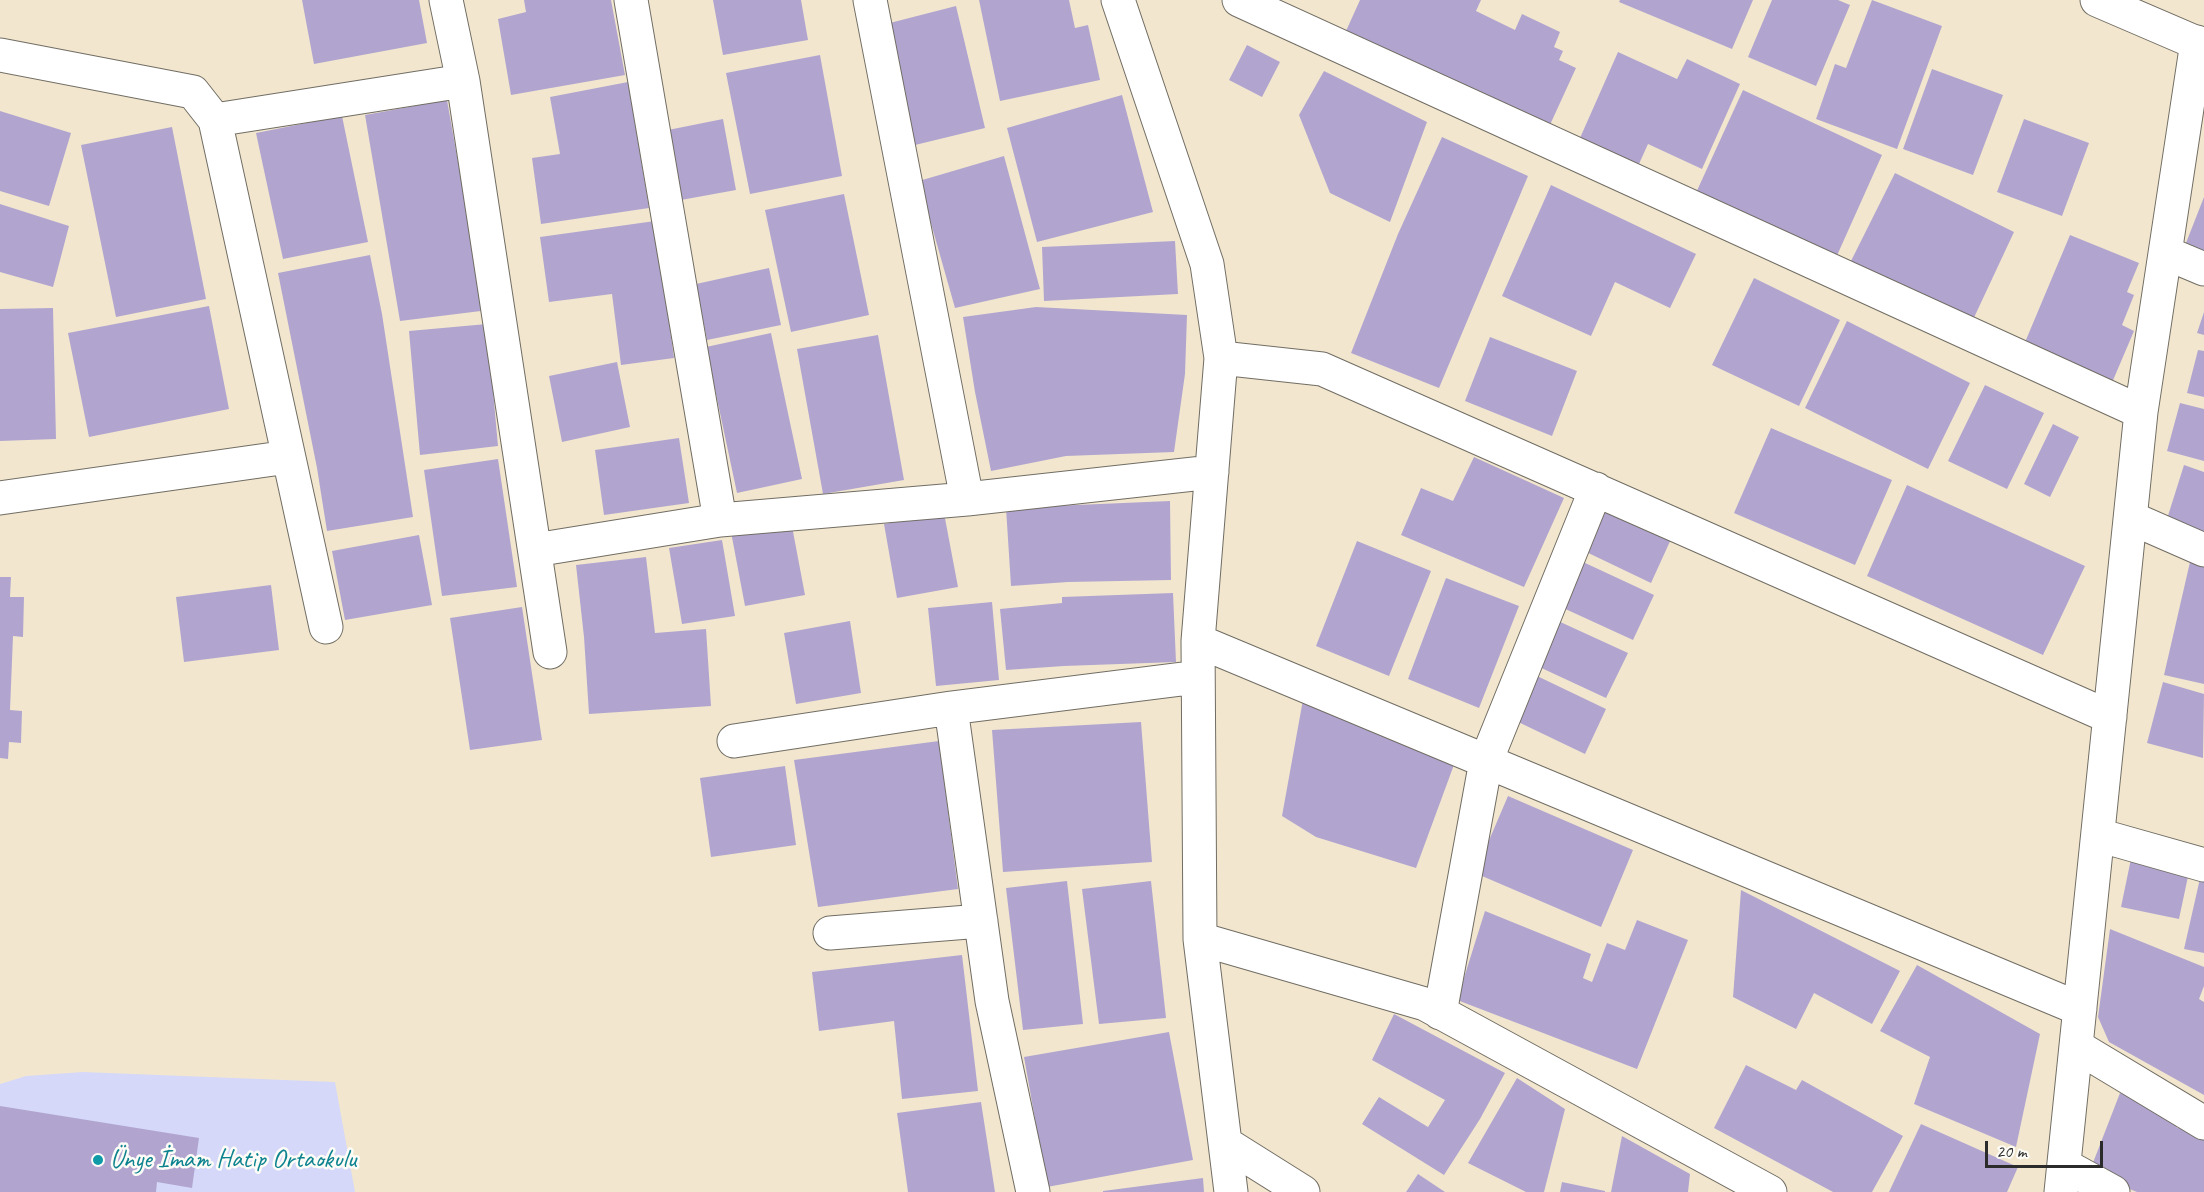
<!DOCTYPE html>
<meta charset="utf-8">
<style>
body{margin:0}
#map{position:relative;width:2204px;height:1192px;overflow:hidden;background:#f2e7ce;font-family:Caveat,sans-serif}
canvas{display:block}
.scale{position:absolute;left:1985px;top:1141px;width:118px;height:27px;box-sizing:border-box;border:3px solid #2b2b2b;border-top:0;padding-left:8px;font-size:18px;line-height:21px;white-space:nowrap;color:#2b2b2b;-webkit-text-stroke:4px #fdfcf7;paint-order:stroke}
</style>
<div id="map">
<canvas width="2204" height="1192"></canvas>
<div class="scale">20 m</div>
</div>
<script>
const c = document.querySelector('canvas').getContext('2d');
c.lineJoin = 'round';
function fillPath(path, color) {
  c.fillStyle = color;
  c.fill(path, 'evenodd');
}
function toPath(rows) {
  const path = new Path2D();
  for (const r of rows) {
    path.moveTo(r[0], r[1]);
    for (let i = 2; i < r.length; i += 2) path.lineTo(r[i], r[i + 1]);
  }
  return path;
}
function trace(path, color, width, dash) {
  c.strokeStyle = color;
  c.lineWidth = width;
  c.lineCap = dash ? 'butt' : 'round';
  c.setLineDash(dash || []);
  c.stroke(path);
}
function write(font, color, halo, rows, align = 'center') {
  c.font = font + ' Caveat,sans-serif';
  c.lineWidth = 5;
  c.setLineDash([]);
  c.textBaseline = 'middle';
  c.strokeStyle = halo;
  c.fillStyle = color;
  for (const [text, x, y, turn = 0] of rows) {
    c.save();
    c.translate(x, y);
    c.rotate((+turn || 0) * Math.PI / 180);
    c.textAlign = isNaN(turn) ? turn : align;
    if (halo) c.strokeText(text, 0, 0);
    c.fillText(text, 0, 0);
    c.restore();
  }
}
fillPath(toPath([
 [83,1072,335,1082,355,1192,0,1192,0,1084,26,1076]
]), '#d5d8f9');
fillPath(toPath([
 [302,0,419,0,427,43,314,64],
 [524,0,611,0,625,75,511,95,498,19,526,12],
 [713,0,801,0,808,40,723,55],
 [979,0,1069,0,1075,28,1088,25,1100,80,1000,101],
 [1360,0,1481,0,1476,11,1515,30,1522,14,1560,32,1554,47,1563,51,1559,60,1576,68,1549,127,1346,31],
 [1620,0,1753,0,1732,49,1619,2],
 [1772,0,1838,0,1850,5,1816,86,1748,57],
 [1872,0,1942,26,1897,149,1816,119,1835,64,1846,68],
 [956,6,985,128,911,146,882,25],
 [1247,45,1280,62,1262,97,1229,80],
 [1618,52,1677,79,1687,59,1740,84,1702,169,1648,144,1639,164,1580,138],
 [820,55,842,176,750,194,726,73],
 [1932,69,2003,95,1973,175,1903,149],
 [1324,71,1427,122,1390,222,1330,193,1299,115],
 [628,82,649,208,541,224,532,158,560,154,550,97],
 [1743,90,1882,155,1835,260,1695,195],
 [1122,95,1153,212,1037,242,1007,128],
 [447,100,472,241,481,311,400,321,365,115],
 [0,111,71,133,49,206,0,191],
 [342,116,368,242,283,259,256,133],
 [723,119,736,190,681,200,668,130],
 [2024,119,2089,143,2062,216,1997,192],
 [172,127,206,299,116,317,81,145],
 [1442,137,1528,176,1439,388,1351,353,1398,234],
 [1004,156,1040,289,955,308,919,181],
 [1895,173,2014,232,1971,324,1849,265],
 [1551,185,1696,254,1670,308,1615,282,1591,336,1502,296],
 [844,194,869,315,791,332,765,210],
 [2204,197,2204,255,2184,248],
 [0,204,69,226,53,287,0,272],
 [655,221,674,358,621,365,612,294,549,302,540,237],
 [2070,235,2139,263,2127,292,2134,295,2122,325,2134,331,2111,385,2023,347],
 [1175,241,1178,294,1044,301,1042,247],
 [370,255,382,314,413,517,327,531,317,468,278,273],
 [769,268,781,325,707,340,696,284],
 [1754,278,1840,320,1799,406,1712,365],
 [209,306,229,409,89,437,68,333],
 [1036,307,1187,315,1185,374,1174,452,1066,456,991,471,975,392,963,317],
 [53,308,56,439,0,441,0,309],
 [2204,312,2204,335,2197,333],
 [1847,321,1970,383,1928,469,1805,408],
 [487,324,498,446,420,455,409,331],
 [771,333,802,479,737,493,706,347],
 [878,335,904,480,823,494,797,349],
 [1490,337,1577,371,1552,436,1465,401],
 [2198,350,2204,351,2204,397,2187,393],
 [617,362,630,427,562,442,549,376],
 [1985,385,2044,413,2007,489,1948,461],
 [2180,403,2204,409,2204,461,2167,451],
 [2053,424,2079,437,2050,497,2024,484],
 [1771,428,1892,480,1855,565,1734,513],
 [679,438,689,503,604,515,595,450],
 [1474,457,1564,498,1524,587,1401,535,1421,488,1453,501],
 [498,459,517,587,442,596,424,470],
 [2184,465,2204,472,2204,534,2166,522],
 [1907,485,2085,566,2043,655,1867,576],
 [1170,501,1171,580,1068,582,1011,586,1006,508],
 [1601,503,1672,537,1651,583,1580,549],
 [944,513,958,587,897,598,884,524],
 [791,521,805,595,745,606,731,532],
 [419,535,432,605,345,620,332,551],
 [722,540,735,616,682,624,669,548],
 [1357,541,1431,571,1389,676,1316,646],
 [646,557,655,633,706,629,711,706,589,714,584,637,576,565],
 [1583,562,1654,595,1633,640,1561,607],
 [2190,562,2204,565,2204,684,2164,675],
 [0,577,11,577,10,597,24,597,23,637,13,636,10,710,22,711,21,743,9,742,8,759,0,758],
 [1446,578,1519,606,1479,708,1408,679],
 [271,585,279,650,184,662,176,597],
 [1173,593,1176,662,1064,666,1006,670,1000,609,1062,603,1062,597],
 [992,602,999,680,936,686,928,608],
 [522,607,542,740,470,750,450,618],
 [1556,620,1628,653,1606,698,1535,665],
 [850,621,861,693,796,704,784,633],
 [1535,675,1606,709,1585,754,1514,720],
 [2163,682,2204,694,2203,758,2147,743],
 [1304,694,1455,762,1416,868,1316,837,1282,816],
 [1141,722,1152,862,1003,872,992,730],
 [939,741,958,889,818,907,794,760],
 [785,766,796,845,711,857,700,778],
 [1508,796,1633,850,1601,927,1475,873],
 [2132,854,2190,867,2179,919,2121,907],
 [2201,874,2204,875,2204,953,2184,949],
 [1067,881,1083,1024,1023,1030,1006,888],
 [1151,881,1166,1018,1099,1024,1082,889],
 [1741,890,1900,971,1872,1024,1814,993,1796,1029,1733,997],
 [1485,911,1591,954,1583,978,1592,982,1607,943,1625,950,1637,920,1688,940,1637,1069,1457,1000],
 [2110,929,2204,967,2204,986,2199,999,2204,1002,2204,1095,2109,1042,2098,1017],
 [962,955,978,1091,902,1099,894,1021,819,1031,812,972],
 [1917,965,2040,1034,2016,1147,1914,1104,1930,1057,1880,1031],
 [1394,1014,1505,1073,1480,1119,1444,1175,1362,1124,1379,1097,1428,1127,1445,1100,1372,1060],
 [1169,1032,1193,1160,1047,1187,1024,1057],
 [1746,1065,1796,1090,1802,1080,1903,1136,1872,1192,1833,1192,1714,1128],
 [1517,1078,1565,1109,1544,1192,1526,1192,1468,1163],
 [2120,1093,2180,1117,2176,1127,2204,1138,2204,1192,2137,1192,2089,1173],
 [981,1102,995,1192,908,1192,897,1113],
 [0,1106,199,1138,192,1188,157,1182,156,1192,0,1192],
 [1921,1124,2018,1167,2007,1192,1889,1192],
 [1622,1136,1690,1174,1688,1192,1611,1192],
 [1418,1174,1445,1192,1406,1192],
 [1203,1178,1204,1192,1103,1192,1103,1191],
 [1562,1182,1605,1191,1605,1192,1560,1192]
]), '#b1a5d0');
const minor = toPath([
 [446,0,463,81,550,652],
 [870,0,967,499],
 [1118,0,1207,264,1221,358,1198,641,1200,939,1231,1192],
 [1239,0,2141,412],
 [0,55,193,92,215,120,326,627],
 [215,120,463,81],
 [2166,253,2204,269],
 [1221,358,1322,369,2110,717],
 [0,498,288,457],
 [2131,518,2204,550],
 [720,520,967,499,1212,472],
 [535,550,720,520,631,0],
 [1198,641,2080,1009],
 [951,708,992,1001,1033,1192],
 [734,741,951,708,1198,677],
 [2098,835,2204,865],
 [830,933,981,921],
 [1200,939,1425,1004,1770,1192],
 [1440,1013,1486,761,1596,489],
 [2076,1046,2204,1123],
 [1225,1143,1303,1192],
 [2064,1165,2113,1192],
 [2061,1192,2141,412,2197,42]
]);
const primary = toPath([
 [2097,0,2204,46]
]);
trace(minor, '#716d64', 35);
trace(primary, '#716d64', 35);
trace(minor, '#fff', 33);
trace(primary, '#fff', 33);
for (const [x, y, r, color] of [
 [98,1160,6,"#0f9aa8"]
]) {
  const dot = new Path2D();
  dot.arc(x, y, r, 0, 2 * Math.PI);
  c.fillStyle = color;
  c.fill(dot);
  trace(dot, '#fdfcf7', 2);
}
write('26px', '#0d838f', '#fdfcf7', [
 ["Ünye İmam Hatip Ortaokulu",110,1160]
], 'left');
</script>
